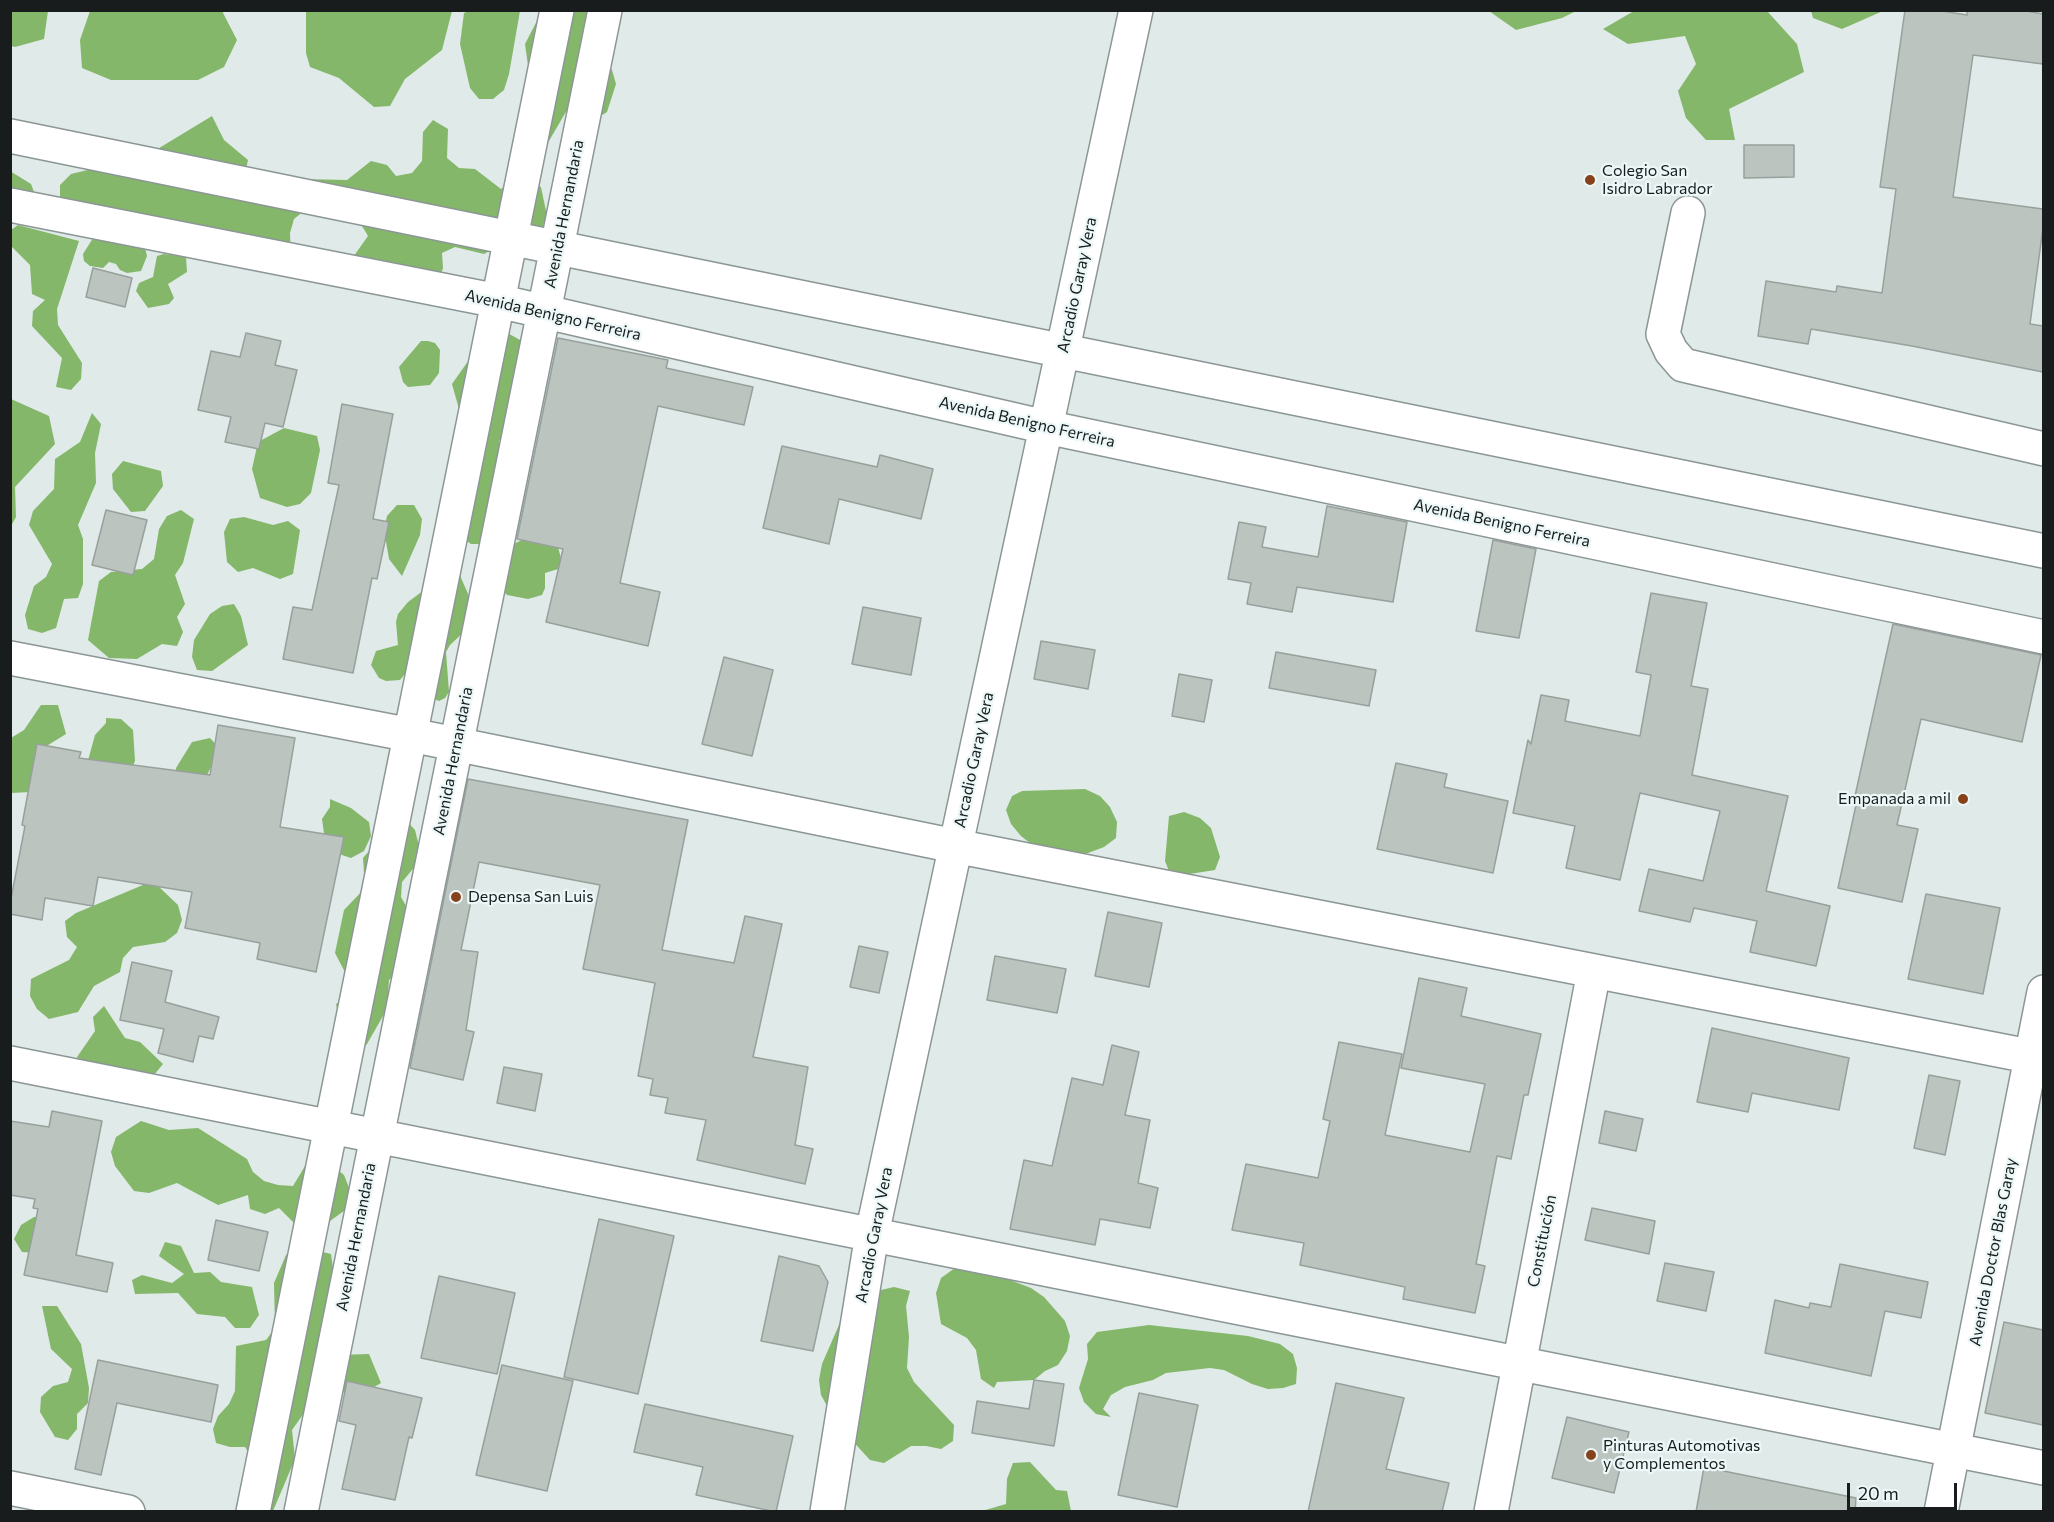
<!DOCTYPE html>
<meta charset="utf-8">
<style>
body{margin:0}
#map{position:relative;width:2054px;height:1522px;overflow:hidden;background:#dfeae9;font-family:Commissioner,sans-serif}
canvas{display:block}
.frame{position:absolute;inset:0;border:12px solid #181c1c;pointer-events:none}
.scale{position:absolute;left:1847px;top:1483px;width:110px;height:27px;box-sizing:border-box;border:3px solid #181c1c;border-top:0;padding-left:8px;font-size:18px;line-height:21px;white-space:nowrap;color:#181c1c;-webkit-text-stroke:4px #ecf7f7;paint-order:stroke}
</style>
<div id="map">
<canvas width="2054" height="1522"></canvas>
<div class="frame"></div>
<div class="scale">20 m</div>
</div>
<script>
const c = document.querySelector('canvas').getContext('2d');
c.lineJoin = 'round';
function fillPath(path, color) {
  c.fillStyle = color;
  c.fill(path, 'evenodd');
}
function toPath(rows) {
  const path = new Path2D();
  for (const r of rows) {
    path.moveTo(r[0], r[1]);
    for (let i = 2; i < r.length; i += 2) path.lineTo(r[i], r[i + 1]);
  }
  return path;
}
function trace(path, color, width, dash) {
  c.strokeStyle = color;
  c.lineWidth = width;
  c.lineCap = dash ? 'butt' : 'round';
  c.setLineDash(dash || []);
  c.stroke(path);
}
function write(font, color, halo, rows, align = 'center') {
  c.font = font + ' Commissioner,sans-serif';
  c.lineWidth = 4.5;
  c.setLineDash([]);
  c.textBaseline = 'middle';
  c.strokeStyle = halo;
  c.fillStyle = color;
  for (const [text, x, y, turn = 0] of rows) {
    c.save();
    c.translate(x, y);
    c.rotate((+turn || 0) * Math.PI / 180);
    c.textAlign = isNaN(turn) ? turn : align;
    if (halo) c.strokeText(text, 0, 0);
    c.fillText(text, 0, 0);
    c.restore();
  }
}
fillPath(toPath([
 [224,10,223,13,237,40,224,67,198,80,111,80,82,68,80,40,90,11],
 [10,11,48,11,44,39,15,47,11,46],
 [306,11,306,10,452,11,442,50,405,79,390,106,374,107,339,78,310,67,306,53],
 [469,11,520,11,509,74,504,90,493,99,479,99,470,88,460,44,464,13],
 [542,11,616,11,593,45,612,70,616,84,607,112,594,120,567,110,546,146,533,151,531,87,525,44],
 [1489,11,1576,11,1562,18,1516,30],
 [1634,11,1767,11,1797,44,1804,72,1729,109,1735,140,1706,140,1686,118,1678,91,1696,64,1685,36,1628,44,1603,29],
 [1811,11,1811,10,1883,11,1842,29,1813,18],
 [212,116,224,140,248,160,242,188,248,202,263,200,305,210,294,219,290,233,291,262,60,200,60,185,71,174,146,156],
 [433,120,448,129,447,158,459,168,475,169,501,189,513,181,528,180,541,187,547,216,541,230,498,246,484,254,455,247,442,253,443,268,438,282,351,260,368,236,353,211,303,179,347,180,371,161,387,165,396,176,412,173,422,161,423,132],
 [10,171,31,184,34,192,30,198,11,208],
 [18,225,79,241,57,309,58,325,82,363,81,379,71,390,56,387,62,358,32,326,33,311,45,300,32,294,30,265,11,246,11,230],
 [95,235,111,243,133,240,140,243,145,248,147,256,141,271,127,273,120,270,116,264,109,262,103,268,90,266,84,261,83,254],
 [164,254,186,257,187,272,168,284,174,298,169,304,148,308,136,291,139,283,153,277,157,256],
 [504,331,529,345,519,416,499,441,501,485,487,544,471,544,445,527,464,427,452,384,478,347],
 [421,341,428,341,435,343,440,350,439,373,430,385,408,387,403,382,399,367],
 [11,399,49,416,55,444,15,487,16,517,11,526],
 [92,413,101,424,95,453,96,483,78,525,83,539,83,584,78,598,64,599,56,628,42,633,28,629,25,615,34,586,46,577,52,564,29,525,33,511,54,489,55,459,80,442],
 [284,428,317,436,320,450,311,493,300,504,287,507,260,498,252,469,258,442],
 [123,461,161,471,163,486,145,511,131,512,113,489,112,474],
 [397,505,414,505,422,519,420,535,402,576,389,559,384,530,387,516],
 [181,510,194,519,183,563,175,575,185,604,177,617,183,632,177,646,162,644,137,659,109,658,88,640,99,581,111,572,142,569,154,559,159,529,167,516],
 [244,517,273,525,288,521,300,530,293,574,280,579,253,568,238,572,227,562,224,532,230,519],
 [522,540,558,547,562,562,558,569,545,573,545,588,542,595,528,599,507,595,486,574,493,554],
 [456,566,468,594,471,616,466,630,450,645,446,652,449,692,445,698,439,701,425,695,409,669,400,680,386,681,379,678,371,665,376,651,398,645,396,622,398,614,408,602],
 [234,604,241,616,248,645,212,671,197,670,192,657,194,640,210,614,222,606],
 [41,705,58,705,66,734,40,750,31,792,11,793,11,738,24,730],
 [106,718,121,719,133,730,135,761,129,775,87,764,95,735,106,723],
 [210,738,220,749,200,789,176,783,176,768,192,742],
 [1085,789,1100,796,1110,807,1117,822,1116,838,1104,847,1088,853,1059,857,1044,854,1021,836,1011,824,1006,810,1012,796,1022,791],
 [330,799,351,808,369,822,371,836,364,851,351,858,336,853,325,841,322,819,330,807],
 [1184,812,1200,818,1211,828,1220,857,1215,870,1183,875,1169,871,1165,861,1169,816],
 [406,820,415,830,422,858,402,882,401,897,422,935,423,949,389,980,387,1009,367,1044,356,1057,329,1101,325,1072,335,1060,342,1033,336,1004,349,996,349,980,335,953,344,910,365,888,363,858,392,824],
 [143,885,157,885,178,905,182,920,177,933,165,942,133,947,123,958,120,972,94,986,78,1012,49,1019,37,1009,30,996,31,979,69,960,77,947,67,937,65,921,76,913],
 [104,1006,125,1038,140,1042,163,1064,154,1075,125,1078,83,1071,77,1057,95,1031,93,1017],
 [141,1121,169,1130,198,1128,247,1159,253,1172,264,1181,278,1185,293,1186,305,1166,319,1162,333,1166,344,1175,355,1203,330,1221,300,1229,279,1208,265,1214,250,1209,248,1195,218,1205,177,1183,149,1193,134,1191,115,1166,111,1152,116,1137],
 [34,1217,60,1218,66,1255,22,1252,14,1239,21,1225],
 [165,1242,181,1246,194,1273,210,1272,221,1282,252,1287,259,1315,250,1328,235,1328,225,1317,197,1314,178,1293,135,1294,132,1280,142,1275,172,1283,184,1274,159,1256],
 [298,1246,331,1254,339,1311,319,1333,339,1355,369,1354,381,1383,355,1398,329,1385,309,1406,292,1430,295,1459,273,1511,262,1511,253,1459,245,1447,230,1447,216,1443,213,1429,218,1416,229,1404,235,1391,236,1346,266,1340,275,1328,274,1283,286,1255],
 [955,1268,986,1271,1031,1288,1044,1297,1065,1321,1070,1336,1067,1351,1058,1365,1045,1371,1034,1380,997,1382,994,1388,981,1379,976,1350,967,1338,941,1324,936,1293,941,1278],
 [894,1287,910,1291,906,1306,909,1337,907,1368,914,1382,954,1425,953,1441,941,1449,926,1446,911,1446,884,1463,870,1460,837,1424,821,1395,819,1380,822,1364,842,1318,852,1304,864,1294],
 [42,1306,57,1306,81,1344,89,1388,88,1403,77,1414,77,1429,68,1440,55,1437,40,1412,41,1397,53,1386,68,1382,72,1369,51,1349],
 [1149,1325,1248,1336,1280,1344,1293,1354,1297,1368,1296,1384,1283,1388,1268,1389,1252,1384,1224,1370,1210,1368,1166,1373,1153,1380,1125,1387,1111,1395,1103,1409,1111,1417,1096,1414,1084,1402,1079,1388,1088,1359,1087,1344,1097,1332],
 [1030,1462,1056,1490,1067,1491,1071,1511,982,1511,1006,1504,1007,1479,1013,1463]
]), '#84b769');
const building = toPath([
 [1905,10,1936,10,1967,15,1967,10,2021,10,2043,14,2043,64,1973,55,1953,197,2043,209,2043,228,2030,324,2043,326,2043,372,1912,346,1811,329,1808,344,1758,336,1766,281,1836,292,1837,286,1882,293,1896,189,1880,187,1905,10],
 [1744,145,1794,145,1794,177,1744,178,1744,145],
 [93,268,132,278,125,307,86,297,93,268],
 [246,333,281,341,275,365,297,370,283,427,265,423,259,449,225,442,231,417,198,410,211,351,240,357,246,333],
 [558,338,668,360,666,368,753,387,744,425,658,406,620,583,660,592,648,646,546,622,563,549,517,539,558,338],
 [342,404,393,414,373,519,389,522,377,579,372,578,353,673,283,659,293,607,312,610,339,485,328,483,342,404],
 [782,446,877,467,880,455,933,469,921,519,839,499,829,544,763,528,782,446],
 [1327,506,1407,522,1393,602,1297,587,1292,612,1247,604,1251,583,1228,579,1239,522,1266,527,1262,547,1318,557,1327,506],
 [106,510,147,520,133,575,92,565,106,510],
 [1493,540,1536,549,1519,638,1476,631,1493,540],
 [1651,593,1707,603,1691,686,1708,689,1692,775,1788,796,1766,891,1830,906,1816,966,1750,952,1757,921,1694,908,1690,922,1639,911,1649,869,1703,881,1720,811,1640,793,1620,880,1566,868,1575,826,1513,813,1528,740,1531,744,1541,695,1569,700,1565,721,1640,736,1651,675,1636,672,1651,593],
 [863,607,921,618,911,675,852,664,863,607],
 [1893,624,2041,655,2022,742,1921,719,1897,825,1918,829,1902,902,1838,888,1856,805,1853,805,1893,624],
 [1041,641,1095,650,1088,689,1034,679,1041,641],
 [1276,652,1376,670,1369,706,1269,688,1276,652],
 [724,657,773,670,752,756,702,744,724,657],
 [1179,674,1212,680,1204,722,1172,716,1179,674],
 [218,725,295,738,280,827,344,837,316,972,257,959,260,943,185,928,192,892,98,877,93,906,45,898,42,920,10,914,10,904,25,826,22,825,37,744,81,752,79,758,210,775,218,725],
 [1396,763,1447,774,1444,787,1508,801,1493,873,1377,849,1396,763],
 [468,779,688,820,662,950,734,963,745,916,782,924,753,1057,808,1067,795,1145,813,1149,805,1184,697,1160,706,1120,665,1113,668,1098,650,1095,653,1079,638,1076,655,983,583,969,600,885,479,862,461,950,478,952,466,1030,474,1032,463,1080,410,1068,468,779],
 [1926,894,2000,908,1983,994,1908,979,1926,894],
 [1108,912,1162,923,1149,987,1095,976,1108,912],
 [859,946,888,952,879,993,850,987,859,946],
 [995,956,1066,969,1057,1013,987,1000,995,956],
 [132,962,172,971,165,1002,219,1017,213,1039,199,1036,193,1062,158,1053,164,1029,120,1020,132,962],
 [1419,978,1467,988,1461,1016,1541,1034,1528,1095,1524,1095,1511,1159,1497,1156,1476,1264,1485,1266,1475,1313,1403,1299,1405,1287,1300,1265,1304,1243,1232,1230,1246,1164,1318,1178,1330,1121,1323,1119,1339,1042,1402,1054,1385,1135,1470,1152,1485,1084,1401,1068,1419,978],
 [1712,1028,1849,1058,1839,1110,1752,1093,1748,1112,1697,1102,1712,1028],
 [1112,1045,1139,1052,1125,1115,1150,1120,1138,1183,1158,1188,1150,1228,1100,1219,1095,1245,1010,1229,1024,1160,1052,1166,1072,1078,1103,1085,1112,1045],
 [504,1067,542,1074,535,1111,497,1103,504,1067],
 [1929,1075,1960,1081,1945,1155,1914,1148,1929,1075],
 [52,1111,102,1121,76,1255,113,1263,107,1292,24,1275,38,1209,33,1208,35,1199,10,1195,10,1121,49,1127,52,1111],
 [1605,1111,1643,1119,1636,1151,1599,1143,1605,1111],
 [1592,1208,1655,1221,1649,1254,1585,1240,1592,1208],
 [599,1219,674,1236,638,1394,564,1377,599,1219],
 [216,1220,268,1232,259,1271,208,1260,216,1220],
 [779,1256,819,1266,828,1282,813,1351,761,1341,779,1256],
 [1665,1263,1714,1272,1706,1311,1657,1301,1665,1263],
 [1840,1264,1928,1282,1921,1318,1885,1311,1871,1376,1765,1353,1775,1300,1809,1308,1810,1303,1831,1307,1840,1264],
 [439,1276,515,1293,497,1374,421,1358,439,1276],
 [2004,1322,2043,1330,2043,1425,1985,1413,2004,1322],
 [98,1360,218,1385,211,1422,117,1403,101,1475,75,1469,98,1360],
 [502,1365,573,1381,547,1491,476,1475,502,1365],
 [1034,1380,1064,1384,1054,1446,972,1433,977,1401,1029,1409,1034,1380],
 [347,1381,422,1398,412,1438,409,1437,395,1500,342,1489,356,1425,339,1421,347,1381],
 [1336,1383,1404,1398,1386,1469,1449,1483,1442,1512,1308,1512,1336,1383],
 [1139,1393,1198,1405,1177,1507,1118,1495,1139,1393],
 [645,1404,793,1436,776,1512,696,1495,703,1467,634,1452,645,1404],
 [1567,1417,1629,1432,1614,1493,1552,1478,1567,1417],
 [1704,1467,1856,1498,1855,1512,1696,1512,1704,1467]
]);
fillPath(building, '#bcc4c0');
trace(building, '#98a09c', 1.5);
const minor = toPath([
 [10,136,2044,551],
 [10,205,498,301,1046,427,2044,637],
 [1688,213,1663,334,1671,351,1683,365,2044,449],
 [10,658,411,735,955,846,2044,1059],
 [10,1063,2044,1468],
 [10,1488,128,1512],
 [253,1512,557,10],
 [301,1512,605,10],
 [827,1512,872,1234,1136,10],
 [1491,1512,1594,971],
 [1941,1512,2044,992]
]);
trace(minor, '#8c9696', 36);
trace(minor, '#fff', 33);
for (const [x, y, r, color] of [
 [1590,180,6,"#87421b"],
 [1963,799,6,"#87421b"],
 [456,897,6,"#87421b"],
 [1591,1455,6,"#87421b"]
]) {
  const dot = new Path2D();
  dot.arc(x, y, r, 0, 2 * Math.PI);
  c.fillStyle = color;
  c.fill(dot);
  trace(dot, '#ecf7f7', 2);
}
write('16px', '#181c1c', '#ecf7f7', [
 ["Colegio San",1602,171],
 ["Isidro Labrador",1602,189],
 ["Empanada a mil",1951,799,"right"],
 ["Depensa San Luis",468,897],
 ["Pinturas Automotivas",1603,1446],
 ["y Complementos",1603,1464]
], 'left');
write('16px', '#181c1c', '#ecf7f7', [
 ["Avenida Hernandaria",564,214,-79],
 ["Arcadio Garay Vera",1077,285,-78],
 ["Avenida Benigno Ferreira",553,315,13],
 ["Avenida Benigno Ferreira",1027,422,13],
 ["Avenida Benigno Ferreira",1502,523,12],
 ["Arcadio Garay Vera",974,760,-78],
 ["Avenida Hernandaria",453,761,-79],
 ["Arcadio Garay Vera",874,1235,-79],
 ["Avenida Hernandaria",356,1237,-79],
 ["Constitución",1542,1241,-79],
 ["Avenida Doctor Blas Garay",1993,1252,-79]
]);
</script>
